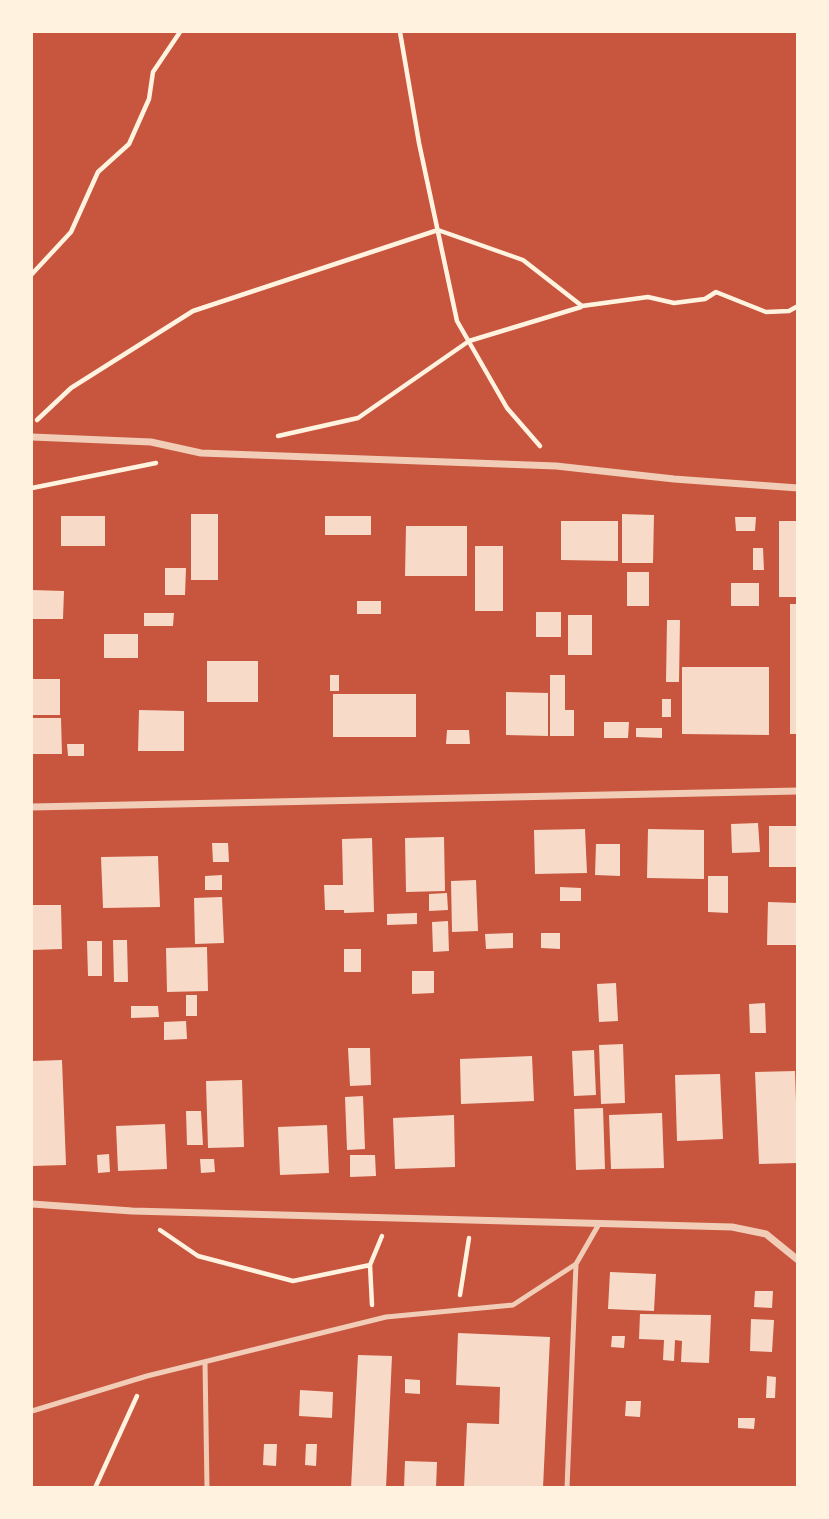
<!DOCTYPE html>
<style>
body{margin:0}
#map{position:relative;width:829px;height:1519px;overflow:hidden;background:#c8553d;font-family:"Open Sans",sans-serif}
canvas{display:block}
.frame{position:absolute;inset:0;border:33px solid #fff3e0;pointer-events:none}
</style>
<div id="map">
<canvas width="829" height="1519"></canvas>
<div class="frame"></div>
</div>
<script>
const c = document.querySelector('canvas').getContext('2d');
c.lineJoin = 'round';
function fillPath(path, color) {
  c.fillStyle = color;
  c.fill(path, 'evenodd');
}
function toPath(rows) {
  const path = new Path2D();
  for (const r of rows) {
    path.moveTo(r[0], r[1]);
    for (let i = 2; i < r.length; i += 2) path.lineTo(r[i], r[i + 1]);
  }
  return path;
}
function trace(path, color, width, dash) {
  c.strokeStyle = color;
  c.lineWidth = width;
  c.lineCap = dash ? 'butt' : 'round';
  c.setLineDash(dash || []);
  c.stroke(path);
}
fillPath(toPath([
 [191,514,218,514,218,580,191,580],
 [622,514,654,515,653,563,622,563],
 [61,516,105,516,105,546,61,546],
 [325,516,371,516,371,535,325,535],
 [735,517,756,517,755,531,736,531],
 [561,521,618,521,618,561,561,560],
 [779,521,798,521,798,597,779,597],
 [406,526,467,526,467,576,405,576],
 [475,546,503,546,503,611,475,611],
 [753,548,763,548,764,570,753,570],
 [165,568,186,568,185,595,165,595],
 [627,572,649,572,649,606,627,606],
 [731,583,759,583,759,606,731,606],
 [32,590,64,591,63,619,32,619],
 [357,601,381,601,381,614,357,614],
 [790,604,798,604,798,734,790,734],
 [536,612,561,612,561,637,536,637],
 [144,613,174,613,173,626,144,626],
 [568,615,592,615,592,655,568,655],
 [667,620,680,620,679,682,666,682],
 [104,634,138,634,138,658,104,658],
 [207,661,258,661,258,702,207,702],
 [682,667,769,667,769,735,682,734],
 [330,675,339,675,339,691,330,691],
 [550,675,565,675,565,710,574,710,574,736,550,736],
 [32,679,60,679,60,715,32,715],
 [506,692,548,693,548,736,506,735],
 [333,694,416,694,416,737,333,737],
 [662,699,671,699,671,717,662,717],
 [139,710,184,711,184,751,138,751],
 [32,718,61,718,62,754,32,754],
 [604,722,629,722,628,738,604,738],
 [636,728,662,728,662,738,636,737],
 [447,730,469,730,470,744,446,744],
 [67,744,84,744,84,756,68,756],
 [758,823,760,852,732,853,731,824],
 [769,826,798,826,798,867,769,867],
 [585,829,587,873,535,874,534,830],
 [648,829,704,830,704,879,647,878],
 [444,837,445,891,406,892,405,838],
 [372,838,374,912,344,913,344,910,325,910,324,885,343,885,342,839],
 [212,843,228,843,229,862,213,862],
 [596,844,620,844,620,876,595,875],
 [158,856,160,907,103,908,101,857],
 [222,875,222,890,205,890,205,876],
 [708,876,728,876,728,913,708,912],
 [476,880,478,931,452,932,451,881],
 [560,887,581,888,581,901,560,901],
 [447,893,448,910,429,911,429,894],
 [222,897,224,943,195,944,194,898],
 [768,902,798,903,798,945,767,945],
 [32,905,61,905,62,949,32,950],
 [417,913,417,924,387,925,387,914],
 [448,921,449,951,433,952,432,922],
 [513,933,513,948,486,949,485,934],
 [541,933,560,933,560,949,541,948],
 [113,940,127,940,128,982,114,982],
 [87,941,102,941,102,976,88,976],
 [207,947,208,991,167,992,166,948],
 [344,949,361,949,361,972,344,972],
 [412,971,434,971,434,993,412,994],
 [616,983,618,1021,599,1022,597,984],
 [186,995,197,995,197,1016,186,1016],
 [765,1003,766,1033,750,1033,749,1004],
 [131,1006,158,1006,159,1017,131,1018],
 [186,1021,187,1039,164,1040,164,1022],
 [623,1044,625,1103,601,1104,599,1045],
 [348,1048,370,1048,371,1085,350,1086],
 [594,1050,596,1095,574,1096,572,1051],
 [532,1056,534,1101,461,1104,460,1059],
 [62,1060,66,1165,32,1166,32,1061],
 [795,1071,798,1163,759,1164,755,1072],
 [720,1074,723,1139,677,1141,675,1075],
 [242,1080,244,1147,208,1148,206,1081],
 [363,1096,365,1149,347,1150,345,1097],
 [603,1108,605,1169,576,1170,574,1109],
 [186,1111,201,1111,203,1145,187,1145],
 [662,1113,664,1168,611,1169,609,1115],
 [454,1115,455,1167,395,1169,393,1118],
 [165,1124,167,1169,118,1171,116,1126],
 [327,1125,329,1173,280,1175,278,1127],
 [109,1154,110,1172,98,1173,97,1155],
 [350,1155,375,1155,376,1176,350,1177],
 [200,1159,214,1159,215,1172,201,1173],
 [610,1272,656,1274,654,1311,608,1309],
 [755,1291,773,1291,772,1308,754,1307],
 [640,1314,711,1315,709,1363,681,1362,682,1341,675,1340,674,1361,663,1360,664,1340,639,1339],
 [751,1319,774,1320,772,1352,750,1351],
 [458,1333,550,1337,543,1488,464,1488,467,1423,499,1424,500,1387,456,1385],
 [612,1336,625,1336,624,1348,611,1347],
 [358,1355,392,1356,386,1488,351,1488],
 [767,1376,776,1377,775,1398,766,1398],
 [405,1379,420,1380,420,1394,405,1393],
 [300,1390,333,1392,332,1418,299,1416],
 [626,1401,641,1401,640,1417,625,1416],
 [738,1418,755,1418,754,1429,738,1428],
 [264,1444,277,1444,276,1466,263,1465],
 [306,1444,317,1444,316,1466,305,1465],
 [405,1461,437,1462,436,1488,404,1488]
]), '#f7dbc8');
trace(toPath([
 [400,32,419,143,457,321,507,408,540,446],
 [32,274,71,232,98,172,129,144,149,99,153,72,180,32],
 [37,420,71,388,193,311,438,230,523,260,582,306,648,297,674,303,705,299,716,292,766,312,789,311,798,306],
 [278,436,358,418,469,341,581,307],
 [32,488,156,463],
 [160,1230,198,1256,293,1281,370,1265],
 [460,1295,469,1238],
 [372,1305,370,1265,382,1236],
 [95,1488,137,1396]
]), '#fff3e0', 4.5);
trace(toPath([
 [205,1362,207,1488],
 [32,1411,147,1376,386,1317,513,1305,576,1264,599,1224],
 [567,1488,576,1264]
]), '#f1ccb7', 5);
trace(toPath([
 [32,437,151,442,201,453,556,466,674,479,798,488],
 [32,807,798,791],
 [32,1204,132,1211,732,1227,766,1234,798,1260]
]), '#f1ccb7', 7);
</script>
